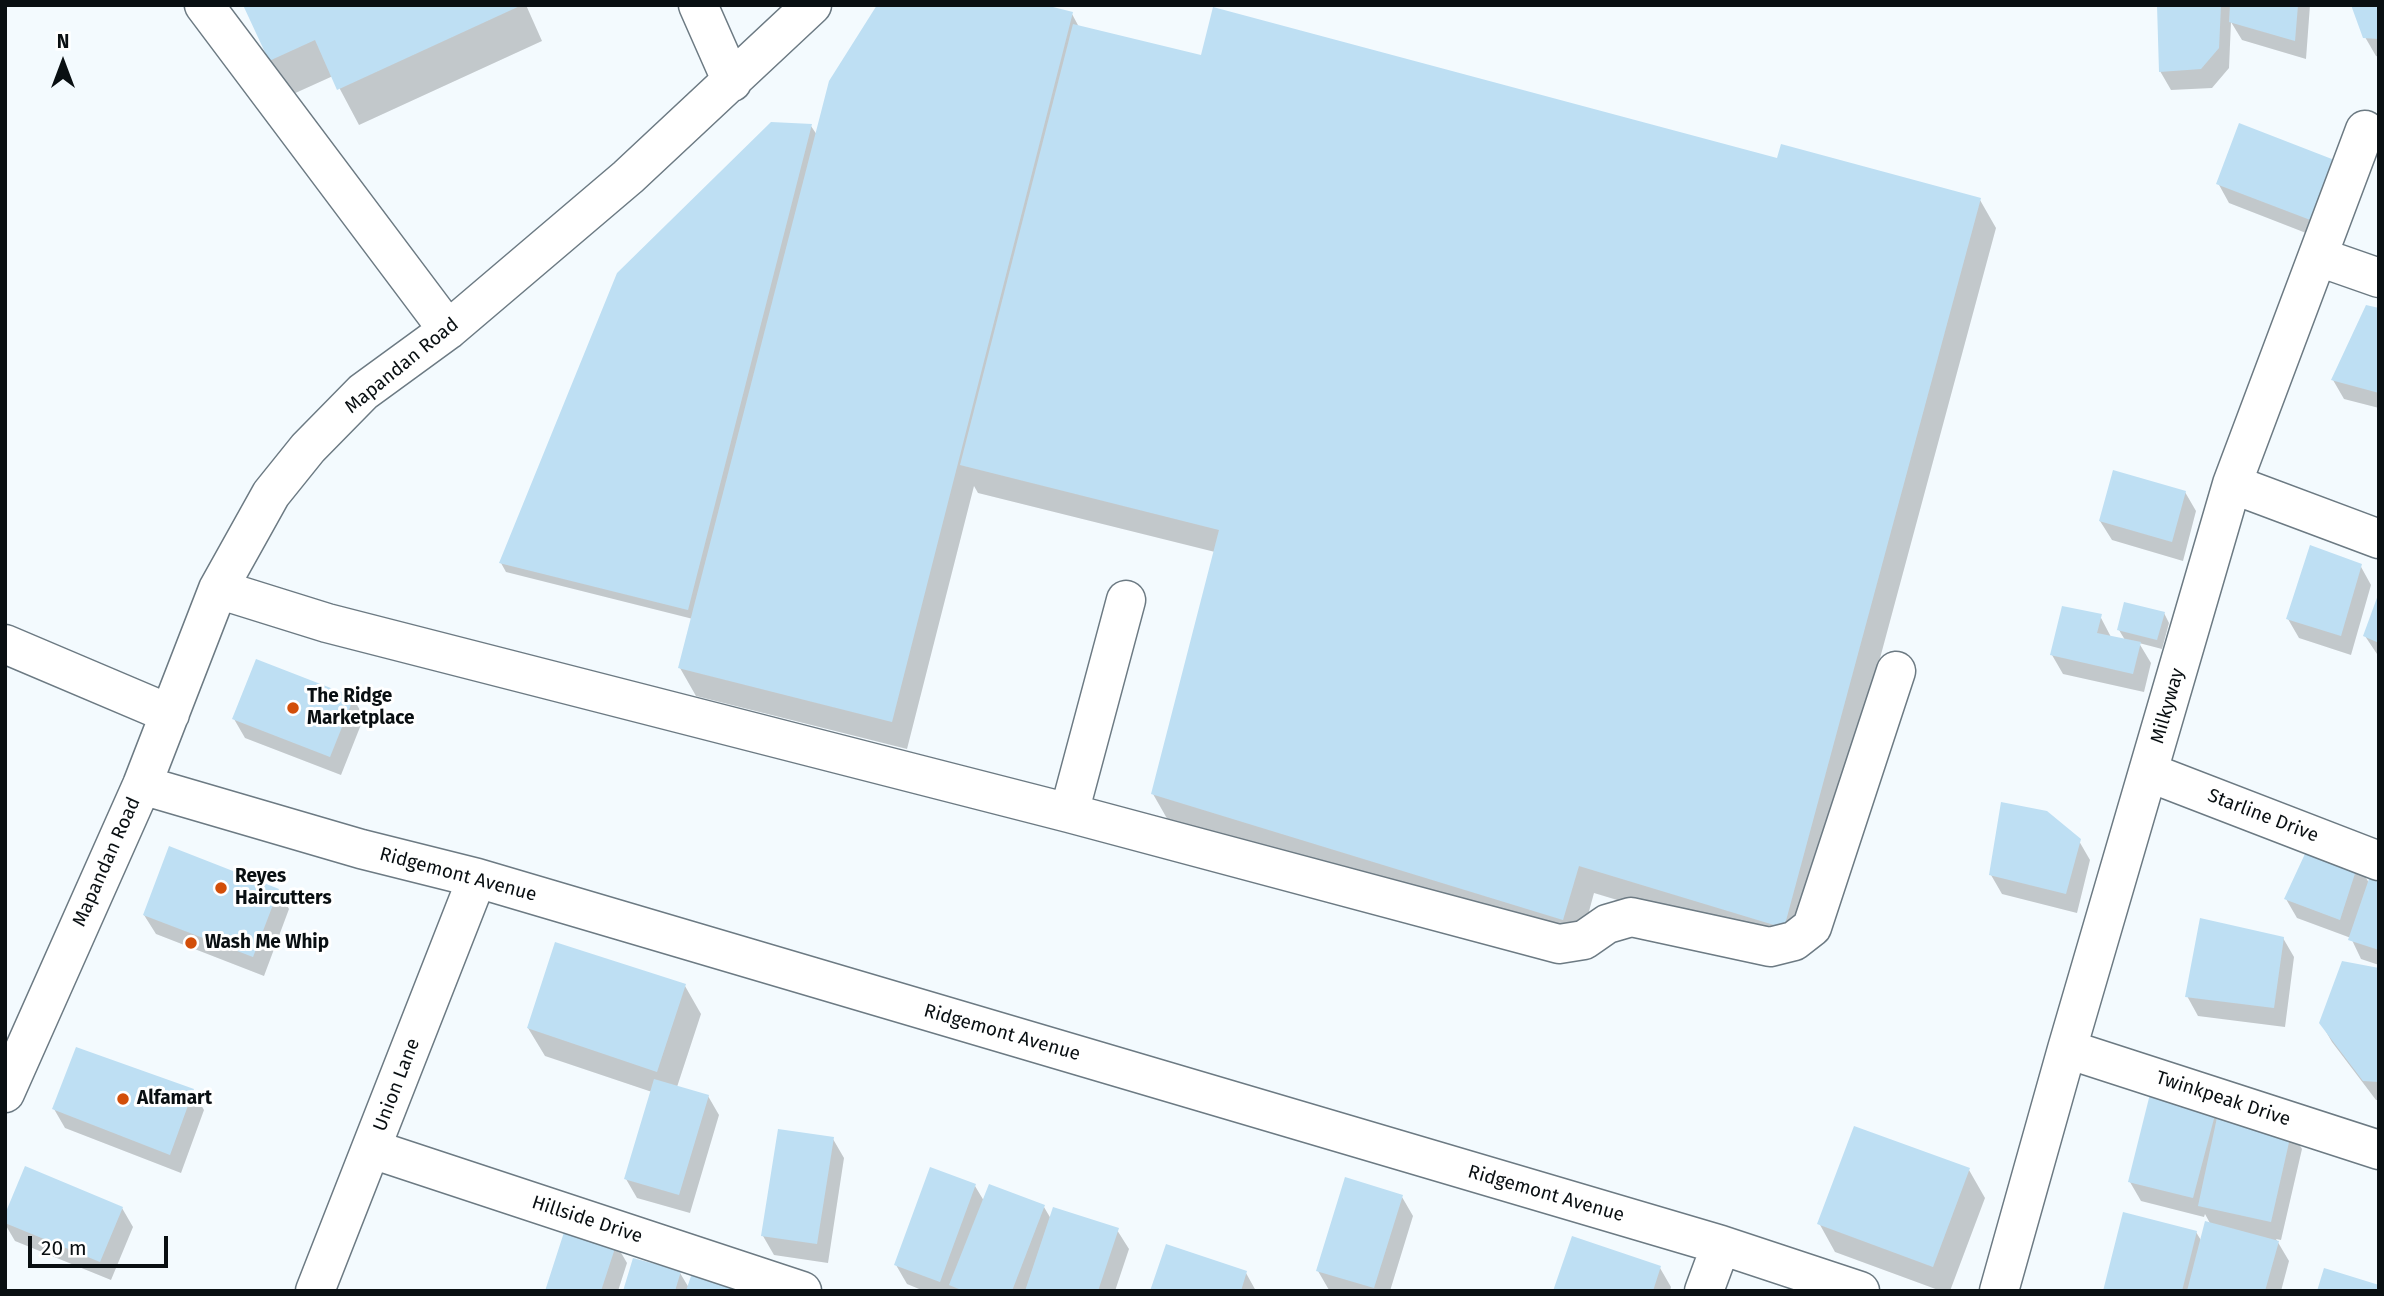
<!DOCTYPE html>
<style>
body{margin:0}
#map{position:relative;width:2384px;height:1296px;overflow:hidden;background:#f3fafe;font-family:"Fira Sans",sans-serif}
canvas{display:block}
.frame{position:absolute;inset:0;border:7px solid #090f12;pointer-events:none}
.north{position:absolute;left:28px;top:28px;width:70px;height:70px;-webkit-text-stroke:5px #fff;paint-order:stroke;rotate:0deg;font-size:19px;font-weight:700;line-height:28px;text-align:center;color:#090f12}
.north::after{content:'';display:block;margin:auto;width:24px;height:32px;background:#090f12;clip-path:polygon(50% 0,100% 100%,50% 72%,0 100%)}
.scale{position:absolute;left:28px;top:1236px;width:140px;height:32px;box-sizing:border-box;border:4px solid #090f12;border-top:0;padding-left:9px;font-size:21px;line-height:24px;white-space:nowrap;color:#090f12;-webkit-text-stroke:5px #fff;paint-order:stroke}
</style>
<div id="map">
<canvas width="2384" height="1296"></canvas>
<div class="frame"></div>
<div class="north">N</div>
<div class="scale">20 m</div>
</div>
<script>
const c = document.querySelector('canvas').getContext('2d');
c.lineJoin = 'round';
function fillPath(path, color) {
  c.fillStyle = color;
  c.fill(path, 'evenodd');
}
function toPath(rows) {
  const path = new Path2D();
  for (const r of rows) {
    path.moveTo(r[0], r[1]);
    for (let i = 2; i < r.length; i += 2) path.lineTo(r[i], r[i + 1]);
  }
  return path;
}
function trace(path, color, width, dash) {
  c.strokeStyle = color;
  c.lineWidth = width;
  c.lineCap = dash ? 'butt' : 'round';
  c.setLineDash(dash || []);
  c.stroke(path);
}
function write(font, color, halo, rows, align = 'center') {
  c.font = font + ' "Fira Sans",sans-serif';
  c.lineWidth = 6;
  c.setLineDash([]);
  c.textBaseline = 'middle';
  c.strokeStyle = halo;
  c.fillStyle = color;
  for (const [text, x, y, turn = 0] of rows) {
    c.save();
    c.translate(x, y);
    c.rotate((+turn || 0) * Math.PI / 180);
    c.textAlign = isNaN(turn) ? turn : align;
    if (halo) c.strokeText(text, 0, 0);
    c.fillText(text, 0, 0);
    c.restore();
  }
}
fillPath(toPath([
 [245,5,526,5,542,41,359,125,333,76,291,95,270,60],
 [2159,5,2310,5,2306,59,2242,40,2231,22,2229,68,2212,88,2171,90,2160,71],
 [2379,5,2379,57,2376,56,2365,37],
 [1072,14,1079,27,1203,58,1778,160,1980,200,1996,228,1800,955,1594,893,1579,948,1169,822,1153,794,1215,552,978,493,974,486,907,749,696,696,680,668,693,619,506,572,501,563,811,126,817,135],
 [2336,163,2324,240,2229,203,2218,183],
 [2379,310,2379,408,2344,399,2333,380],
 [2185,492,2196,511,2183,561,2112,540,2100,521],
 [2360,565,2371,585,2351,655,2299,638,2288,619],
 [2379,599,2379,657,2365,636],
 [2164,613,2169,623,2162,649,2139,643,2151,663,2144,692,2063,674,2052,655,2100,616,2111,637,2125,640,2119,630],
 [353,698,364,717,341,775,245,738,234,719],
 [2079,841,2090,860,2077,913,2002,894,1991,875],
 [2357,862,2369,883,2379,877,2379,965,2361,959,2351,938,2297,918,2286,899],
 [278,890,289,909,264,976,156,934,144,915],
 [2283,938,2294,957,2285,1027,2198,1016,2187,996],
 [2379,970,2379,1100,2376,1100,2332,1042,2321,1023],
 [685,986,701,1014,677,1087,708,1096,719,1115,690,1213,637,1198,626,1179,652,1092,545,1056,528,1028],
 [193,1091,204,1110,181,1173,65,1128,54,1109],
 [2152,1096,2291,1130,2302,1149,2281,1240,2276,1239,2289,1261,2281,1291,2105,1291,2196,1232,2202,1242,2211,1225,2205,1214,2204,1217,2141,1201,2130,1182],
 [833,1139,844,1158,828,1263,774,1255,763,1236],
 [1969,1170,1985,1198,1950,1291,1941,1291,1835,1252,1819,1223],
 [975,1186,984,1201,1044,1207,1051,1219,1117,1230,1129,1249,1115,1291,924,1291,907,1284,896,1265],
 [1402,1197,1413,1216,1390,1291,1329,1290,1318,1271],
 [122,1208,133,1227,111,1280,15,1241,5,1224,5,1219],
 [616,1244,627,1263,618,1291,547,1291],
 [1660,1268,1671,1287,1670,1291,1555,1291],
 [680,1273,689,1288,754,1291,625,1291],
 [1246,1273,1256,1291,1152,1291]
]), '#0003');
fillPath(toPath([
 [243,5,522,5,337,90,315,40,269,61],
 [877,5,1045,5,1073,12,892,722,678,668,829,81],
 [2157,5,2221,5,2219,48,2201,69,2159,72],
 [2230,5,2298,5,2295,41,2229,22],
 [2351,5,2379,5,2379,39,2363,38],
 [1213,7,1777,158,1781,144,1981,198,1784,928,1579,866,1563,920,1151,794,1219,530,960,465,1073,24,1201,55],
 [771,122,812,124,688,610,499,563,617,273],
 [2239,123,2337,161,2313,221,2216,184],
 [2366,305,2379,308,2379,393,2331,380],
 [2113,470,2186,491,2172,542,2099,521],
 [2310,545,2362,564,2341,636,2286,619],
 [2378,595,2379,595,2379,643,2363,636],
 [2124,602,2165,612,2157,640,2117,630],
 [2062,606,2102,614,2097,633,2141,642,2133,674,2050,655],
 [256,659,354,697,330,757,232,719],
 [2001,802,2047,811,2081,839,2066,894,1989,875],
 [2310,843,2359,861,2340,920,2284,899],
 [169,846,279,889,253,957,143,915],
 [2371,873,2379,875,2379,950,2348,940],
 [2200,918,2284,937,2274,1008,2185,997],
 [555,942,686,984,657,1072,527,1028],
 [2342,961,2379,968,2379,1082,2363,1081,2319,1023],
 [76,1047,194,1089,170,1155,52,1109],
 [654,1079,709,1095,679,1195,624,1179],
 [2150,1094,2216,1111,2193,1198,2128,1182],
 [2218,1113,2292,1129,2271,1222,2198,1206],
 [1854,1126,1970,1168,1933,1267,1817,1224],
 [778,1129,834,1137,817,1244,761,1236],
 [25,1166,123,1207,100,1262,5,1223,5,1214],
 [930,1167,976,1184,940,1282,894,1265],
 [1345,1177,1403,1195,1374,1288,1316,1271],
 [989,1184,1045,1205,1012,1291,964,1291,949,1285],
 [1053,1207,1119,1228,1098,1291,1025,1291],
 [2123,1212,2197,1231,2182,1291,2103,1291],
 [2205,1221,2279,1241,2265,1291,2187,1291],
 [566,1226,617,1242,601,1291,545,1291],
 [1572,1236,1661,1266,1653,1291,1553,1291],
 [1166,1244,1247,1271,1241,1291,1150,1291],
 [633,1258,681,1271,675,1291,623,1291],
 [696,1261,745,1291,686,1291],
 [2324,1268,2379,1285,2379,1291,2317,1291]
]), '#bedff3');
const minor = toPath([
 [204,5,448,330],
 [698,5,732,82],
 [2319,257,2379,278],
 [2232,484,2379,539],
 [218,589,327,623,1069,813,1559,944,1584,940,1607,924,1631,917,1770,947,1794,941,1812,927,1896,671],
 [5,644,170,714],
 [2148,772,2379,861],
 [142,785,361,849,477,878,1721,1245,1860,1291],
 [1069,813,1126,600],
 [2067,1049,2379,1150],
 [5,1093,142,785,218,589,271,494,308,448,363,392,448,330,628,177,812,5],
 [372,1149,802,1291],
 [315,1291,477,878],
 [1704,1291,1721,1245],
 [1999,1291,2067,1049,2232,484,2365,130]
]);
trace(minor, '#6c7a83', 41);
trace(minor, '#fff', 38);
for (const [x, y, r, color] of [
 [293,708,7,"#d24e09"],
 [221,888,7,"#d24e09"],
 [191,943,7,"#d24e09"],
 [123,1099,7,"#d24e09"]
]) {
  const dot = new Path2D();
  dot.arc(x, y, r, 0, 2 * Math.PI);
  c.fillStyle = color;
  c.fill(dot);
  trace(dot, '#fff', 2.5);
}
write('19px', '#090f12', '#fff', [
 ["Mapandan Road",402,366,-39],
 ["Milkyway",2168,706,-74],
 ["Starline Drive",2263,816,21],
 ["Mapandan Road",107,862,-66],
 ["Ridgemont Avenue",458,875,15],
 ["Ridgemont Avenue",1002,1033,16],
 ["Union Lane",397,1085,-69],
 ["Twinkpeak Drive",2223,1099,18],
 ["Ridgemont Avenue",1546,1194,16],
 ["Hillside Drive",587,1220,18]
]);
write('bold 19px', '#090f12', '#fff', [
 ["The Ridge",307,697],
 ["Marketplace",307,719],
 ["Reyes",235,877],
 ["Haircutters",235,899],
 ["Wash Me Whip",205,943],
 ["Alfamart",137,1099]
], 'left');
</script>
